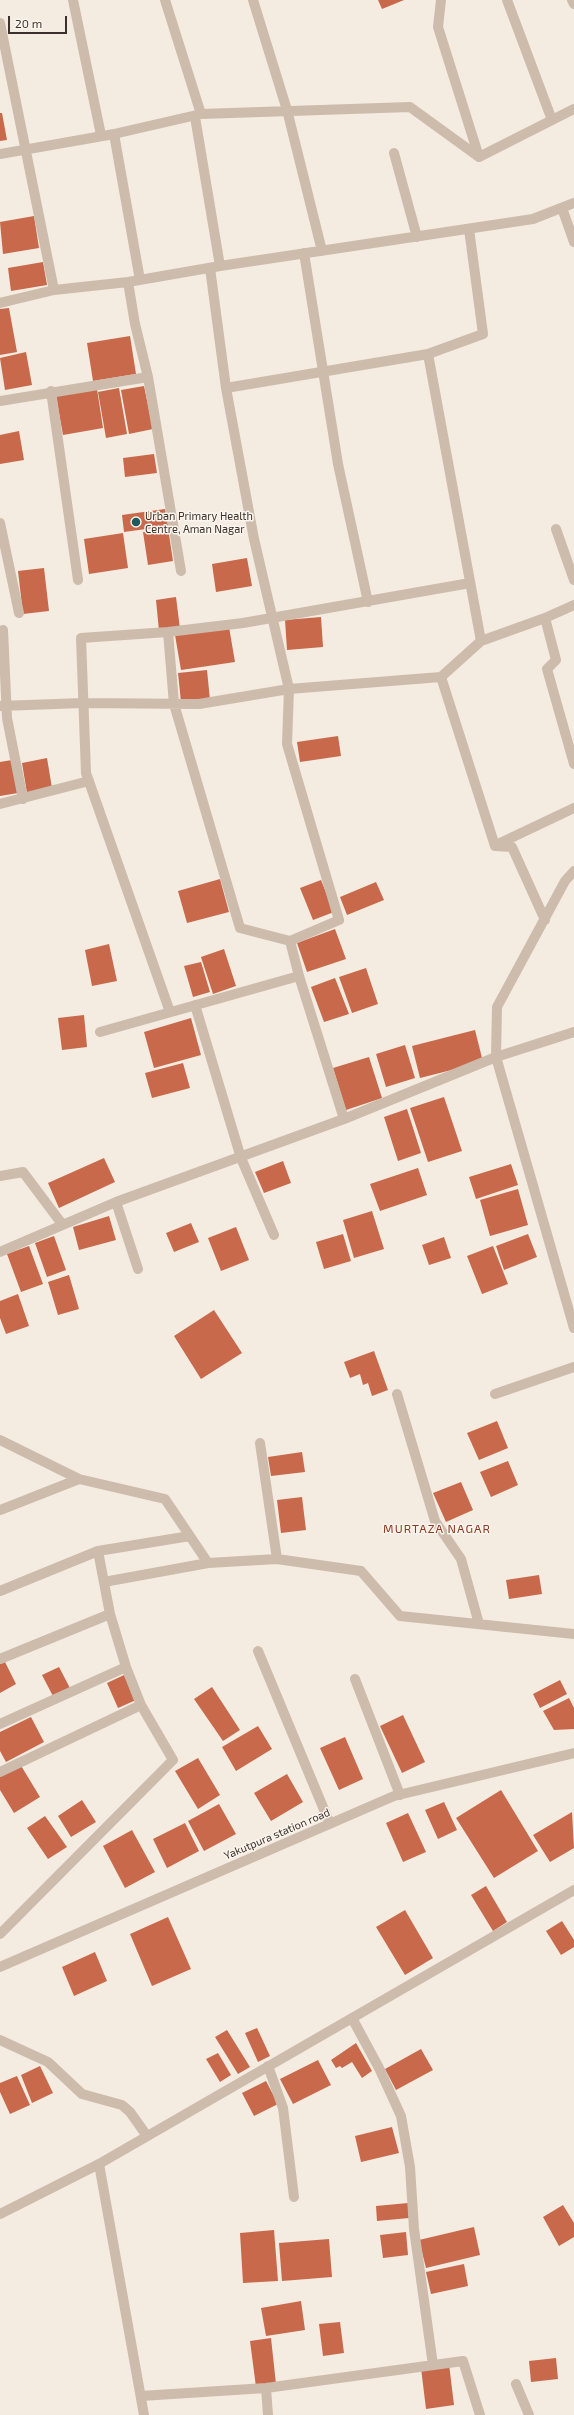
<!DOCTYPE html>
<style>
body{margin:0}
#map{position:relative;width:574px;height:2415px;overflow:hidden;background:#f4ebe1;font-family:"Exo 2",sans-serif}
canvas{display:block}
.scale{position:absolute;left:8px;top:16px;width:59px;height:18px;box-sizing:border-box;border:2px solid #3b302b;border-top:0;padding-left:5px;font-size:12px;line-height:14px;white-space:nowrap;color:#3b302b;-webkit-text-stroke:3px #fbf5ee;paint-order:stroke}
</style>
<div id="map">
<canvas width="574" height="2415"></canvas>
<div class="scale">20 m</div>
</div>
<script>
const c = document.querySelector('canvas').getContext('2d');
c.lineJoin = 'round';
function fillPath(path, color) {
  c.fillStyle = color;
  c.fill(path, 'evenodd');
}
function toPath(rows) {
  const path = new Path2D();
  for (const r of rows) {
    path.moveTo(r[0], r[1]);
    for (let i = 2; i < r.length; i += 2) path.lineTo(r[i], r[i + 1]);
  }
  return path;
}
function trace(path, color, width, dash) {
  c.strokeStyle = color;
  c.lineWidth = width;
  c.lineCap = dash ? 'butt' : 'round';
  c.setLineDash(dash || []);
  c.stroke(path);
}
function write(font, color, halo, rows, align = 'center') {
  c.font = font + ' "Exo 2",sans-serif';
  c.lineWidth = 3;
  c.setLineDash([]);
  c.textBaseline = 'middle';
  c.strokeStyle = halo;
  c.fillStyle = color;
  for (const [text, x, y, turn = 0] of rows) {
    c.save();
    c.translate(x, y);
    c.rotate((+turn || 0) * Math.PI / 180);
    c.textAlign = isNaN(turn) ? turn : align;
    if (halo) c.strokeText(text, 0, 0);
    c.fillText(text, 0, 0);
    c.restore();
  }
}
fillPath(toPath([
 [378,0,404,0,382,9],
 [0,113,2,113,7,140,0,141],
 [34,216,39,248,3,254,0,222],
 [43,262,47,285,11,291,8,268],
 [9,308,17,352,0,355,0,309],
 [130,336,136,374,93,381,87,343],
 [26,352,32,385,5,390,0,358],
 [144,386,153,429,129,434,121,390],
 [119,388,127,434,106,438,98,392],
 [97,389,103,428,63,435,56,396],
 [19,431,24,460,0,464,0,435],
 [154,454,157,473,125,477,123,458],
 [165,509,168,526,124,532,122,515],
 [168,528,173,561,148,565,143,532],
 [123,533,128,568,89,574,84,539],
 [247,558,252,586,216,592,212,564],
 [44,568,49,611,23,614,18,571],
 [176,597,180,629,159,631,156,600],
 [321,617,323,647,287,650,285,620],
 [229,627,235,662,181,670,175,635],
 [207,670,210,700,181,702,178,673],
 [338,736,341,756,300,762,297,742],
 [47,758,52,788,27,793,22,763],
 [12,760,18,793,0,796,0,762],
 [220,879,229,912,187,923,178,891],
 [321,880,334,912,313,920,300,888],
 [376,882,384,900,347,915,340,897],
 [335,929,346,959,307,972,297,943],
 [109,944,117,981,92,986,85,950],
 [224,949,236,986,213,994,201,957],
 [201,962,210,992,193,997,184,966],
 [366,968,378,1004,352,1013,339,977],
 [335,978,349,1014,324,1022,311,987],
 [84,1015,87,1047,62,1050,58,1018],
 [191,1018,201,1055,154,1068,144,1032],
 [475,1030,483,1062,420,1078,412,1046],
 [405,1045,415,1078,386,1087,376,1054],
 [369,1057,382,1098,346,1110,333,1068],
 [183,1063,190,1088,152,1098,145,1073],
 [444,1097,462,1151,428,1162,410,1108],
 [407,1109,421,1153,398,1161,384,1117],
 [104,1158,115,1182,59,1208,48,1183],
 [283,1161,291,1183,264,1193,255,1172],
 [511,1164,518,1185,476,1199,469,1177],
 [418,1168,427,1195,380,1211,370,1184],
 [518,1189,528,1225,490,1236,480,1200],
 [372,1211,384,1249,354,1258,343,1220],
 [109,1216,116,1240,79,1250,73,1227],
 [191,1223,199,1242,174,1252,166,1233],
 [236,1227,249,1260,221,1271,208,1238],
 [343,1234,351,1261,324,1269,316,1242],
 [528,1234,537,1257,504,1270,496,1246],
 [54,1236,66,1270,47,1277,35,1243],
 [444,1237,451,1258,429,1265,422,1245],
 [29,1246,43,1284,21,1292,7,1254],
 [493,1246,508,1284,482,1294,467,1256],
 [69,1275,79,1309,58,1315,48,1282],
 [18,1294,29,1326,6,1334,0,1318,0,1301],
 [214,1310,242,1353,201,1379,174,1336],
 [374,1351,388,1390,372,1396,368,1383,363,1385,360,1374,350,1378,344,1362],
 [497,1421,508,1448,479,1460,467,1433],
 [302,1452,305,1472,271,1476,268,1457],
 [508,1461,518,1485,491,1497,480,1472],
 [461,1482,473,1510,446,1522,433,1493],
 [302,1497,306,1530,281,1533,277,1500],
 [539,1575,542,1594,509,1599,506,1580],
 [5,1662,16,1684,0,1693,0,1664],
 [59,1667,71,1690,54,1698,42,1675],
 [124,1675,136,1700,118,1708,107,1683],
 [560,1680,567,1694,540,1708,533,1694],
 [212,1687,240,1730,223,1741,194,1699],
 [569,1698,574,1708,574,1729,554,1730,543,1711],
 [403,1715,425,1762,402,1773,380,1726],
 [31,1717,44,1742,6,1762,0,1751,0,1732],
 [258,1726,272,1749,236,1771,222,1747],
 [345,1737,363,1779,339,1790,320,1748],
 [198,1758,220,1795,198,1809,175,1771],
 [20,1764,40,1797,14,1813,0,1790,0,1777],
 [287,1774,303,1802,271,1821,254,1793],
 [501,1790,538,1851,494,1878,456,1818],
 [82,1800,96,1822,71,1837,58,1816],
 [444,1802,457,1830,438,1839,425,1810],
 [219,1804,236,1834,204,1851,188,1821],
 [572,1812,574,1848,550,1862,533,1835],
 [408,1813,426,1852,403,1862,386,1823],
 [45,1816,67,1847,48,1859,27,1828],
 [185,1823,199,1851,167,1868,153,1839],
 [132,1830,155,1872,125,1888,103,1846],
 [486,1886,507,1922,493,1931,471,1895],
 [405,1910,433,1958,405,1975,376,1927],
 [168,1917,191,1969,152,1986,130,1934],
 [562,1921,574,1940,574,1947,561,1955,546,1931],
 [95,1952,107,1981,74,1996,62,1967],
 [257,2028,270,2056,258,2062,245,2033],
 [227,2030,250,2067,238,2074,215,2037],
 [356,2043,372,2071,362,2078,352,2062,342,2068,340,2066,336,2068,331,2060],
 [421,2049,433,2070,396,2090,385,2069],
 [218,2053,231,2075,220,2082,206,2059],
 [318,2060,331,2085,293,2104,280,2079],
 [40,2066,53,2093,32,2103,21,2075],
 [17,2076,30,2105,10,2114,0,2092,0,2083],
 [266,2081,278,2104,254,2116,242,2093],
 [392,2127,399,2153,361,2162,355,2136],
 [408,2203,409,2218,377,2221,376,2206],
 [563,2205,574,2223,574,2237,559,2246,543,2217],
 [474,2227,480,2255,426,2268,419,2240],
 [274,2230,278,2281,243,2283,240,2233],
 [406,2232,408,2255,383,2258,380,2235],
 [329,2239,332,2277,282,2281,279,2243],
 [464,2264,468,2286,431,2294,426,2272],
 [301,2301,305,2330,266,2336,261,2308],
 [340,2322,344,2353,323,2356,319,2324],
 [271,2338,276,2384,256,2387,250,2341],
 [556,2358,558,2379,531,2382,529,2361],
 [449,2364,454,2405,426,2409,421,2368]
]), '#c8694b');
trace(toPath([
 [73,0,101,135],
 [165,0,201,114],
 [253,0,287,110,322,251],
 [441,0,438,27,479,157],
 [507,0,552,120],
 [572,0,574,4],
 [0,23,54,290],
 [195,117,220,266],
 [114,134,140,280],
 [394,153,417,237],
 [0,154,114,134,201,114,410,107,479,157,574,109],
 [562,208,574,242],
 [304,253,338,464,368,602],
 [210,268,226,388,254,539,289,689,287,744,339,920,290,941,299,976,344,1119],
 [128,282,135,324,148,377,181,571],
 [0,303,54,290,128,282,220,266,533,219,574,203],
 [428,354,481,641],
 [226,388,428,354,483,334,469,229],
 [51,391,78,580],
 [0,401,148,377],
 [0,523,19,613],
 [556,529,574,580],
 [545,618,556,660,547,669,574,764],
 [3,630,7,718,23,799],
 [168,632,174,704,240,928,290,941],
 [441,677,495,846,512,847,545,920],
 [0,706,83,703,199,704,289,689,441,677,481,641,545,618,574,605],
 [0,804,89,781],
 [496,845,574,808],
 [574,871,565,881,497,1007,496,1057,574,1328],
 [195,1005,241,1158,274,1235],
 [170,1012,86,773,81,638,168,632,243,623,470,583],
 [100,1032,299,976],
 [0,1176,23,1172,62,1224],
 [116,1202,138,1269],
 [0,1252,116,1202,344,1119,496,1057,574,1032],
 [397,1394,435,1521,461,1559,479,1624],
 [495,1394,574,1367],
 [0,1440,79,1479,165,1499,208,1563,277,1559,361,1571,400,1616,574,1634],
 [260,1443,277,1559],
 [0,1510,79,1479],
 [104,1582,208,1563],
 [0,1591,98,1551,190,1536],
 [258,1651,330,1824],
 [0,1659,110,1614],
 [355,1679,400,1795],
 [0,1724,126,1667],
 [0,1772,141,1705],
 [0,1934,173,1760,141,1705,126,1667,110,1614,98,1551],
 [0,1967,394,1796,574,1753],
 [352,2018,379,2068,401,2116,410,2167,414,2229,433,2365],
 [0,2040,48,2062,82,2094,122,2105,130,2112,147,2136],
 [268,2066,283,2108,294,2197],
 [99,2164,144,2415],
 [0,2214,99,2164,574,1890],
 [516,2384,529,2415],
 [266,2388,268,2415],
 [141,2396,266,2388,463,2361,480,2415]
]), '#cdbbac', 10);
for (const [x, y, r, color] of [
 [136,522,5,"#1f5a5e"]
]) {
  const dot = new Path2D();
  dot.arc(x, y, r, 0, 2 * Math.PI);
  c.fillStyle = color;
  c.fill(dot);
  trace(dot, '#fbf5ee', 1.5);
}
write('11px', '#3b302b', '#fbf5ee', [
 ["Urban Primary Health",145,516],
 ["Centre, Aman Nagar",145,529]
], 'left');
write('11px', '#3b302b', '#fbf5ee', [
 ["Yakutpura station road",277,1834,-23]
]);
c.letterSpacing = '1px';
write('12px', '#8c3b22', '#fbf5ee', [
 ["MURTAZA NAGAR",437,1529]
]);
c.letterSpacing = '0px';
</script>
